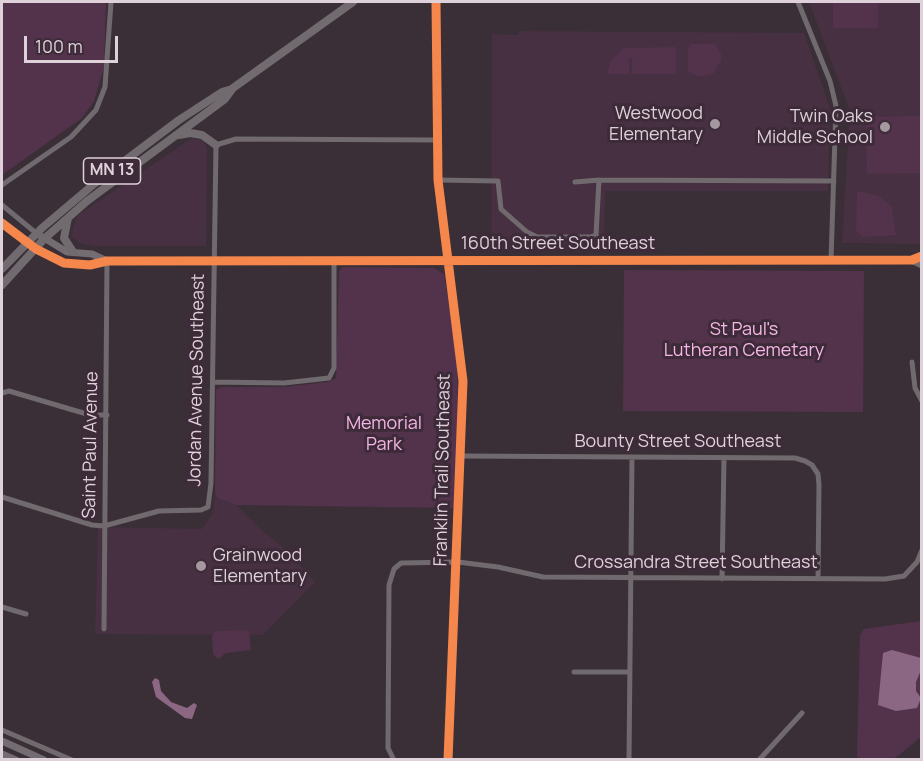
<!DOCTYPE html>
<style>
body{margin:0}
#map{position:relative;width:923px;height:761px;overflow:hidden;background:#3a2f37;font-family:Manrope,sans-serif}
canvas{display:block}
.frame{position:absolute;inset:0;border:3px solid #ded1da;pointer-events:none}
.scale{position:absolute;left:24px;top:36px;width:94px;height:27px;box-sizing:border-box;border:3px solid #ded1da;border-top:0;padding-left:8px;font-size:18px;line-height:21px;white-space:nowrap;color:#ded1da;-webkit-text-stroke:4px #3e2b39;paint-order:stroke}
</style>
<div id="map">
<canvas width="923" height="761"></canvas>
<div class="frame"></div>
<div class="scale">100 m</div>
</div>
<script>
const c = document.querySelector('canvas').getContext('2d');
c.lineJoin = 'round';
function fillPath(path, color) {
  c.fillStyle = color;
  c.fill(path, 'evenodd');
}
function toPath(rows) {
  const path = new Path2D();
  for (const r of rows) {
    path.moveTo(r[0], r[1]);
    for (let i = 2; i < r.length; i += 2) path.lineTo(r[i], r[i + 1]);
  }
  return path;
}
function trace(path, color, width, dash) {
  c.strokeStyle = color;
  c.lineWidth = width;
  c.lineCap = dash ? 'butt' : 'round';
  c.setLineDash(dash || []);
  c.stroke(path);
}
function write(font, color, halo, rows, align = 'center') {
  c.font = font + ' Manrope,sans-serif';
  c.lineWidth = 6;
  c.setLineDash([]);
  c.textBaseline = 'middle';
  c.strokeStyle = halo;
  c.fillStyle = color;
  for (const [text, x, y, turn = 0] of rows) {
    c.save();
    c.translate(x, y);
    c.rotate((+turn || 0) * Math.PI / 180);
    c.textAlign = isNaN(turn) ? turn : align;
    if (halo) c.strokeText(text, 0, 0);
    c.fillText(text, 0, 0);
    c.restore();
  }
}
fillPath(toPath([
 [809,2,921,2,921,244,842,243,850,111],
 [519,31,804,33,830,108,828,191,605,191,604,249,491,250,492,34,519,35],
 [192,138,203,141,207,148,206,246,92,246,78,242,71,236,77,216],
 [215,493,219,499,236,505,265,533,282,546,315,582,263,635,95,634,98,527,202,529,213,513]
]), '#473041');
fillPath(toPath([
 [2,2,106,2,104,67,94,101,82,118,2,175],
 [833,2,878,2,878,28,833,28],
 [691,44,715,44,721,54,721,61,713,74,698,77,688,71,688,48],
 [676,47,676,74,632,74,632,58,629,58,629,74,607,74,611,60,624,48],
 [921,116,921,173,867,174,866,117],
 [857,191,879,196,892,207,896,235,863,237,856,231],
 [343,267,434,268,444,274,458,360,456,508,236,505,219,499,215,493,216,390,221,387,285,387,327,382,336,378,339,271],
 [624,270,864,271,863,412,623,411],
 [921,621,921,737,894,759,860,759,857,757,860,635,864,629],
 [246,630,249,632,251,650,226,653,218,659,213,654,212,637,215,631]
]), '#52334b');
fillPath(toPath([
 [892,650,921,658,921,670,916,682,916,691,921,698,917,708,896,711,878,705,883,653],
 [155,678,159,680,161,691,171,702,187,708,194,703,197,705,192,719,185,718,156,697,152,682]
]), '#8c6783');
trace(toPath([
 [798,2,830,81,836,106,831,260],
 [438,180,498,181,501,209,527,232,537,237,590,237,596,235,599,180,834,181],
 [575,182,599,180],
 [2,185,71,137,96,110,105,87,111,2],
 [2,205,36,233],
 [2,223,27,242],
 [912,362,915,388,922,401],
 [213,382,284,383,329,378,334,368,334,261],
 [2,393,9,391,90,415,107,415],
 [462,456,795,458,805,461,812,465,818,474,819,485,818,579],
 [2,497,92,525,104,526,159,511,201,510,208,507,211,483,216,145,236,139,437,140],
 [722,579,724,458],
 [2,607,26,614],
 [104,629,107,261],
 [574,672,630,672],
 [2,730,72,760],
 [394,760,388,748,389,585,394,569,401,563,458,562,498,567,543,577,885,579,904,576,917,562,922,550],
 [629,760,632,457],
 [759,760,802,713]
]), '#706a6e', 5);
trace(toPath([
 [436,2,438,180,463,381,448,760],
 [36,233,67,252,92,254,107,261],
 [33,247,64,263,90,265,107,261,912,260,922,256],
 [912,260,922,265],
 [2,741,44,760],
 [2,754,16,760]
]), '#736c71', 7);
trace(toPath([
 [179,135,190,133,202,135,216,145],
 [68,218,64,238,73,252],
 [2,269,42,228,94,184,179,120,222,92,232,89],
 [2,285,44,239,87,201,225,99,233,88,353,2]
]), '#716b70', 8);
trace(toPath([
 [436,2,438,180,463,381,448,760],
 [2,223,36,249,64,263,90,265,107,261,912,260,922,256]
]), '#f5874c', 9);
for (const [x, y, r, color] of [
 [715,124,6,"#a598a1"],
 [885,127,6,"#a598a1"],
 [201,566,6,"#a598a1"]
]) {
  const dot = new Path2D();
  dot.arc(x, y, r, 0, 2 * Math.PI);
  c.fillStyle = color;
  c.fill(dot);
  trace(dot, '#3e2b39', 2);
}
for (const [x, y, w] of [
 [112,171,57]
]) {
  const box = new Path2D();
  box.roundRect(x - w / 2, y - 13, w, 26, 4.5);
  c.fillStyle = '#3e2b39';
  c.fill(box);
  trace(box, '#ded1da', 1.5);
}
write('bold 16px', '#ded1da', null, [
 ["MN 13",112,171]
]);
write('18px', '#ded1da', '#3e2b39', [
 ["Westwood",703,114],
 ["Elementary",703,135],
 ["Twin Oaks",873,117],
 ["Middle School",873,138],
 ["Grainwood",213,556,"left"],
 ["Elementary",213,577,"left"]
], 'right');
write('18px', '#ded1da', '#3e2b39', [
 ["160th Street Southeast",558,244],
 ["Jordan Avenue Southeast",197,380,-89],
 ["Bounty Street Southeast",678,442],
 ["Saint Paul Avenue",91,445,-89],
 ["Franklin Trail Southeast",443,470,-89],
 ["Crossandra Street Southeast",696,563]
]);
write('18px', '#f5b6e5', '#3e2b39', [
 ["St Paul's",744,330],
 ["Lutheran Cemetary",744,351],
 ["Memorial",384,424],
 ["Park",384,445]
]);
</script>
